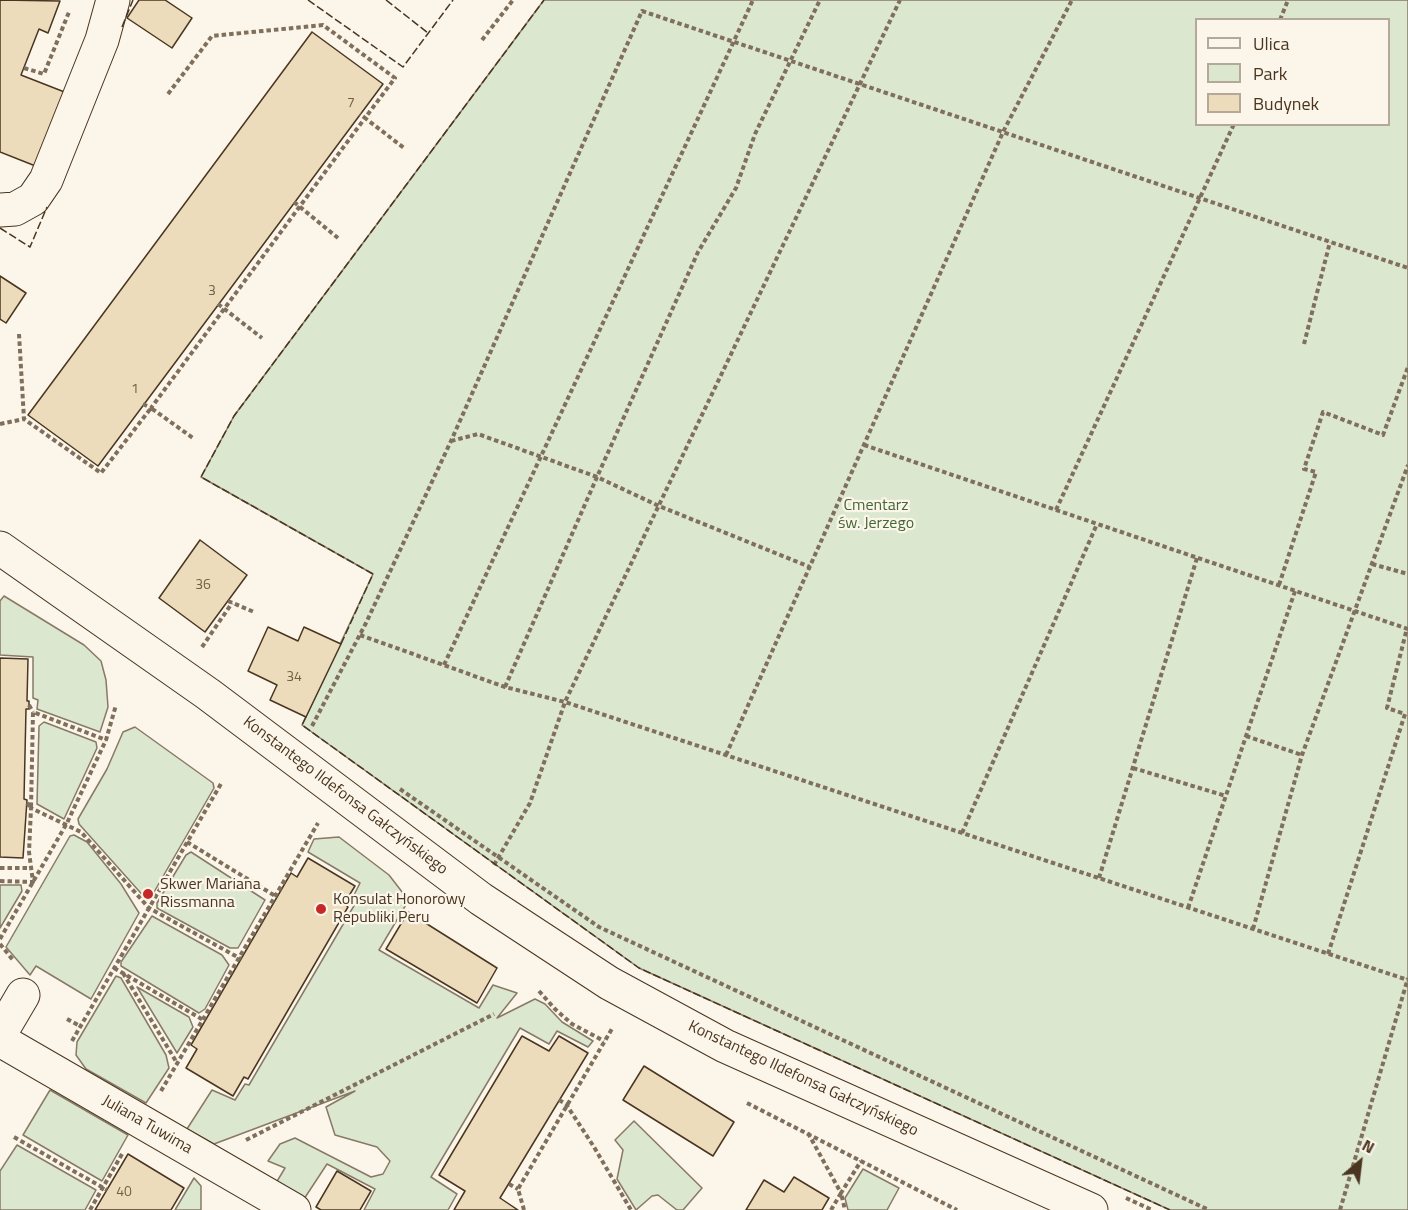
<!DOCTYPE html>
<meta charset="utf-8">
<style>
body{margin:0}
#map{position:relative;width:1408px;height:1210px;overflow:hidden;background:#fbf6e9;font-family:"Titillium Web",sans-serif}
canvas{display:block}
.legend{position:absolute;left:1195px;top:18px;width:195px;height:108px;box-sizing:border-box;background:#fbf6e9;border:2px solid #b4a999;margin:0;padding:8px 10px;list-style:none;font-size:18px;color:#4a3520}
.legend li{display:flex;align-items:center;gap:12px;height:30px}
.legend b{width:30px;border:2px solid #b4a999}
.north{position:absolute;left:1330px;top:1132px;width:60px;height:60px;-webkit-text-stroke:4px #fbf6e9;paint-order:stroke;rotate:28deg;font-size:16px;font-weight:700;line-height:24px;text-align:center;color:#4a3520}
.north::after{content:'';display:block;margin:auto;width:21px;height:27px;background:#4a3520;clip-path:polygon(50% 0,100% 100%,50% 72%,0 100%)}
</style>
<div id="map">
<canvas width="1408" height="1210"></canvas>
<ul class="legend">
<li><b style="height:8px;background:#fbf6e9"></b>Ulica</li>
<li><b style="height:16px;background:#dce7d0"></b>Park</li>
<li><b style="height:16px;background:#ecdcbc"></b>Budynek</li>
</ul>
<div class="north">N</div>
</div>
<script>
const c = document.querySelector('canvas').getContext('2d');
c.lineJoin = 'round';
function fillPath(path, color) {
  c.fillStyle = color;
  c.fill(path, 'evenodd');
}
function toPath(rows) {
  const path = new Path2D();
  for (const r of rows) {
    path.moveTo(r[0], r[1]);
    for (let i = 2; i < r.length; i += 2) path.lineTo(r[i], r[i + 1]);
  }
  return path;
}
function trace(path, color, width, dash) {
  c.strokeStyle = color;
  c.lineWidth = width;
  c.lineCap = dash ? 'butt' : 'round';
  c.setLineDash(dash || []);
  c.stroke(path);
}
function write(font, color, halo, rows, align = 'center') {
  c.font = font + ' "Titillium Web",sans-serif';
  c.lineWidth = 4.5;
  c.setLineDash([]);
  c.textBaseline = 'middle';
  c.strokeStyle = halo;
  c.fillStyle = color;
  for (const [text, x, y, turn = 0] of rows) {
    c.save();
    c.translate(x, y);
    c.rotate((+turn || 0) * Math.PI / 180);
    c.textAlign = isNaN(turn) ? turn : align;
    if (halo) c.strokeText(text, 0, 0);
    c.fillText(text, 0, 0);
    c.restore();
  }
}
const green = toPath([
 [544,0,1408,0,1408,1210,1170,1210,639,968,302,725,373,574,201,477,234,416,544,0],
 [1196,20,1388,20,1388,124,1196,124,1196,20],
 [4,596,84,645,101,661,106,680,108,707,100,732,37,709,38,700,33,698,33,657,0,655,0,601,4,596],
 [44,722,96,742,97,748,64,819,37,804,39,726,44,722],
 [135,727,213,783,214,788,150,899,147,900,79,824,78,819,107,769,123,732,135,727],
 [74,835,87,842,121,884,139,913,91,999,36,966,30,975,6,947,70,836,74,835],
 [339,837,389,875,406,897,407,903,379,950,479,1008,493,985,517,993,497,1018,535,999,545,1004,562,1022,593,1041,588,1047,557,1031,549,1044,520,1028,431,1177,457,1194,448,1210,364,1210,375,1189,327,1164,304,1199,276,1183,285,1168,268,1161,280,1144,295,1138,371,1177,383,1174,390,1161,377,1147,335,1135,326,1107,355,1091,214,1144,187,1129,212,1090,235,1100,245,1084,249,1085,355,904,351,901,360,883,308,852,314,839,339,837],
 [191,852,265,900,238,948,230,948,157,908,157,903,186,855,191,852],
 [0,885,21,885,22,891,0,928,0,885],
 [152,916,222,955,229,965,205,1009,199,1013,121,966,121,962,152,916],
 [116,976,121,978,166,1055,169,1068,146,1103,86,1069,76,1055,77,1042,116,976],
 [137,987,189,1017,193,1027,177,1053,137,987],
 [50,1090,128,1135,102,1181,23,1135,50,1090],
 [634,1121,702,1188,683,1210,677,1210,658,1195,652,1196,636,1210,617,1179,623,1150,615,1140,634,1121],
 [17,1145,96,1190,85,1210,0,1210,0,1171,17,1145],
 [863,1169,899,1188,887,1210,848,1210,845,1198,863,1169],
 [194,1178,201,1186,201,1210,175,1210,194,1178]
]);
fillPath(green, '#dce7d0');
trace(green, '#887966', 1.5);
const building = toPath([
 [0,0,60,1,48,33,39,29,21,75,67,93,38,167,0,152,0,0],
 [139,0,165,0,192,18,172,48,127,18,139,0],
 [312,32,383,84,98,466,28,415,312,32],
 [0,276,26,293,6,323,0,319,0,276],
 [200,540,247,575,205,632,159,598,200,540],
 [268,627,298,641,304,627,341,644,306,717,270,700,277,685,248,671,268,627],
 [0,658,28,659,27,701,29,701,29,709,26,709,24,799,27,800,23,858,0,857,0,658],
 [308,858,355,886,344,904,348,907,248,1079,244,1077,233,1096,186,1068,197,1049,191,1045,291,873,297,877,308,858],
 [408,912,497,968,477,1003,386,949,408,912],
 [522,1036,549,1051,559,1036,588,1053,500,1198,518,1210,454,1210,465,1191,439,1175,522,1036],
 [644,1066,734,1122,713,1156,623,1100,644,1066],
 [128,1154,184,1188,171,1210,95,1210,128,1154],
 [337,1171,371,1191,360,1210,321,1210,316,1207,337,1171],
 [794,1177,829,1198,822,1210,746,1210,764,1180,784,1192,794,1177]
]);
fillPath(building, '#ecdcbc');
trace(building, '#4a3520', 1.5);
const minor = toPath([
 [0,210,15,209,33,199,46,180,102,40,113,0],
 [0,548,208,694,481,899,609,983,725,1046,1091,1210],
 [0,1034,23,995],
 [0,1040,294,1210]
]);
trace(minor, '#4a3520', 35);
trace(toPath([
 [1280,20,1288,0],
 [482,40,513,0],
 [24,68,44,74,69,12],
 [168,94,212,36,323,25,395,78,365,118,404,148],
 [294,202,338,238],
 [218,304,262,338],
 [19,334,24,419,101,473,151,408,193,438],
 [1304,344,1330,242],
 [143,404,151,408,365,118,360,114],
 [0,424,24,419],
 [451,441,478,434,597,477,698,252,736,188,755,134,820,0],
 [864,445,1408,629],
 [1056,510,1234,124],
 [1372,564,1408,574],
 [1279,585,1316,472,1304,469,1323,412,1383,435,1408,367],
 [228,601,254,612],
 [360,635,505,687,565,702,1408,980],
 [202,647,232,603],
 [444,665,753,0],
 [505,687,597,477,659,506,810,567],
 [29,705,33,712],
 [312,726,366,623,451,441,642,11,1408,268],
 [1246,736,1302,755],
 [726,755,1003,132,1072,0],
 [1133,768,1226,796],
 [400,789,599,927,1209,1210],
 [27,803,31,808,33,712,106,740],
 [962,833,1097,524],
 [187,842,277,897],
 [494,865,530,803,565,702,900,0],
 [0,868,31,868],
 [1099,878,1197,558],
 [0,881,33,882,29,852,31,808,81,832,149,908,241,959],
 [1188,908,1295,591],
 [1253,929,1302,755,1408,465],
 [0,939,67,823,106,740,116,705],
 [0,944,13,960],
 [1328,954,1405,714,1387,708,1407,628],
 [114,968,205,1021],
 [123,973,177,1063],
 [539,991,555,1009,572,1024,604,1041],
 [67,1019,80,1026],
 [72,1041,222,782],
 [161,1091,318,823],
 [559,1100,566,1104,594,1147,631,1210],
 [747,1103,957,1210],
 [808,1133,841,1193,861,1161],
 [14,1137,107,1190],
 [246,1140,494,1014],
 [509,1184,518,1189],
 [1126,1198,1152,1210],
 [90,1210,122,1154],
 [524,1210,518,1189,613,1027],
 [831,1210,841,1193,845,1210],
 [1340,1210,1408,978]
]), '#7f6f5c', 4, [4.5, 3]);
trace(minor, '#fbf6e9', 33);
trace(toPath([
 [308,0,403,67,453,0],
 [386,0,428,33],
 [122,27,133,0],
 [0,228,30,247,47,207],
 [341,644,373,574,201,477,234,416,544,0],
 [306,717,302,725,639,968,1170,1210]
]), '#4a3520', 1.5, [8, 3]);
for (const [x, y, r, color] of [
 [148,894,6,"#c62828"],
 [321,909,6,"#c62828"]
]) {
  const dot = new Path2D();
  dot.arc(x, y, r, 0, 2 * Math.PI);
  c.fillStyle = color;
  c.fill(dot);
  trace(dot, '#fbf6e9', 2);
}
write('14px', '#725f47', null, [
 ["7",351,104],
 ["3",212,292],
 ["1",135,390],
 ["36",203,586],
 ["34",294,678],
 ["40",124,1193]
]);
write('16px', '#436837', '#fbf6e9', [
 ["Cmentarz",876,506],
 ["św. Jerzego",876,524]
]);
write('16px', '#4a3520', '#fbf6e9', [
 ["Konstantego Ildefonsa Gałczyńskiego",345,796,37],
 ["Konstantego Ildefonsa Gałczyńskiego",803,1079,25],
 ["Juliana Tuwima",147,1125,30]
]);
write('16px', '#4a3520', '#fbf6e9', [
 ["Skwer Mariana",160,885],
 ["Rissmanna",160,903],
 ["Konsulat Honorowy",333,900],
 ["Republiki Peru",333,918]
], 'left');
</script>
